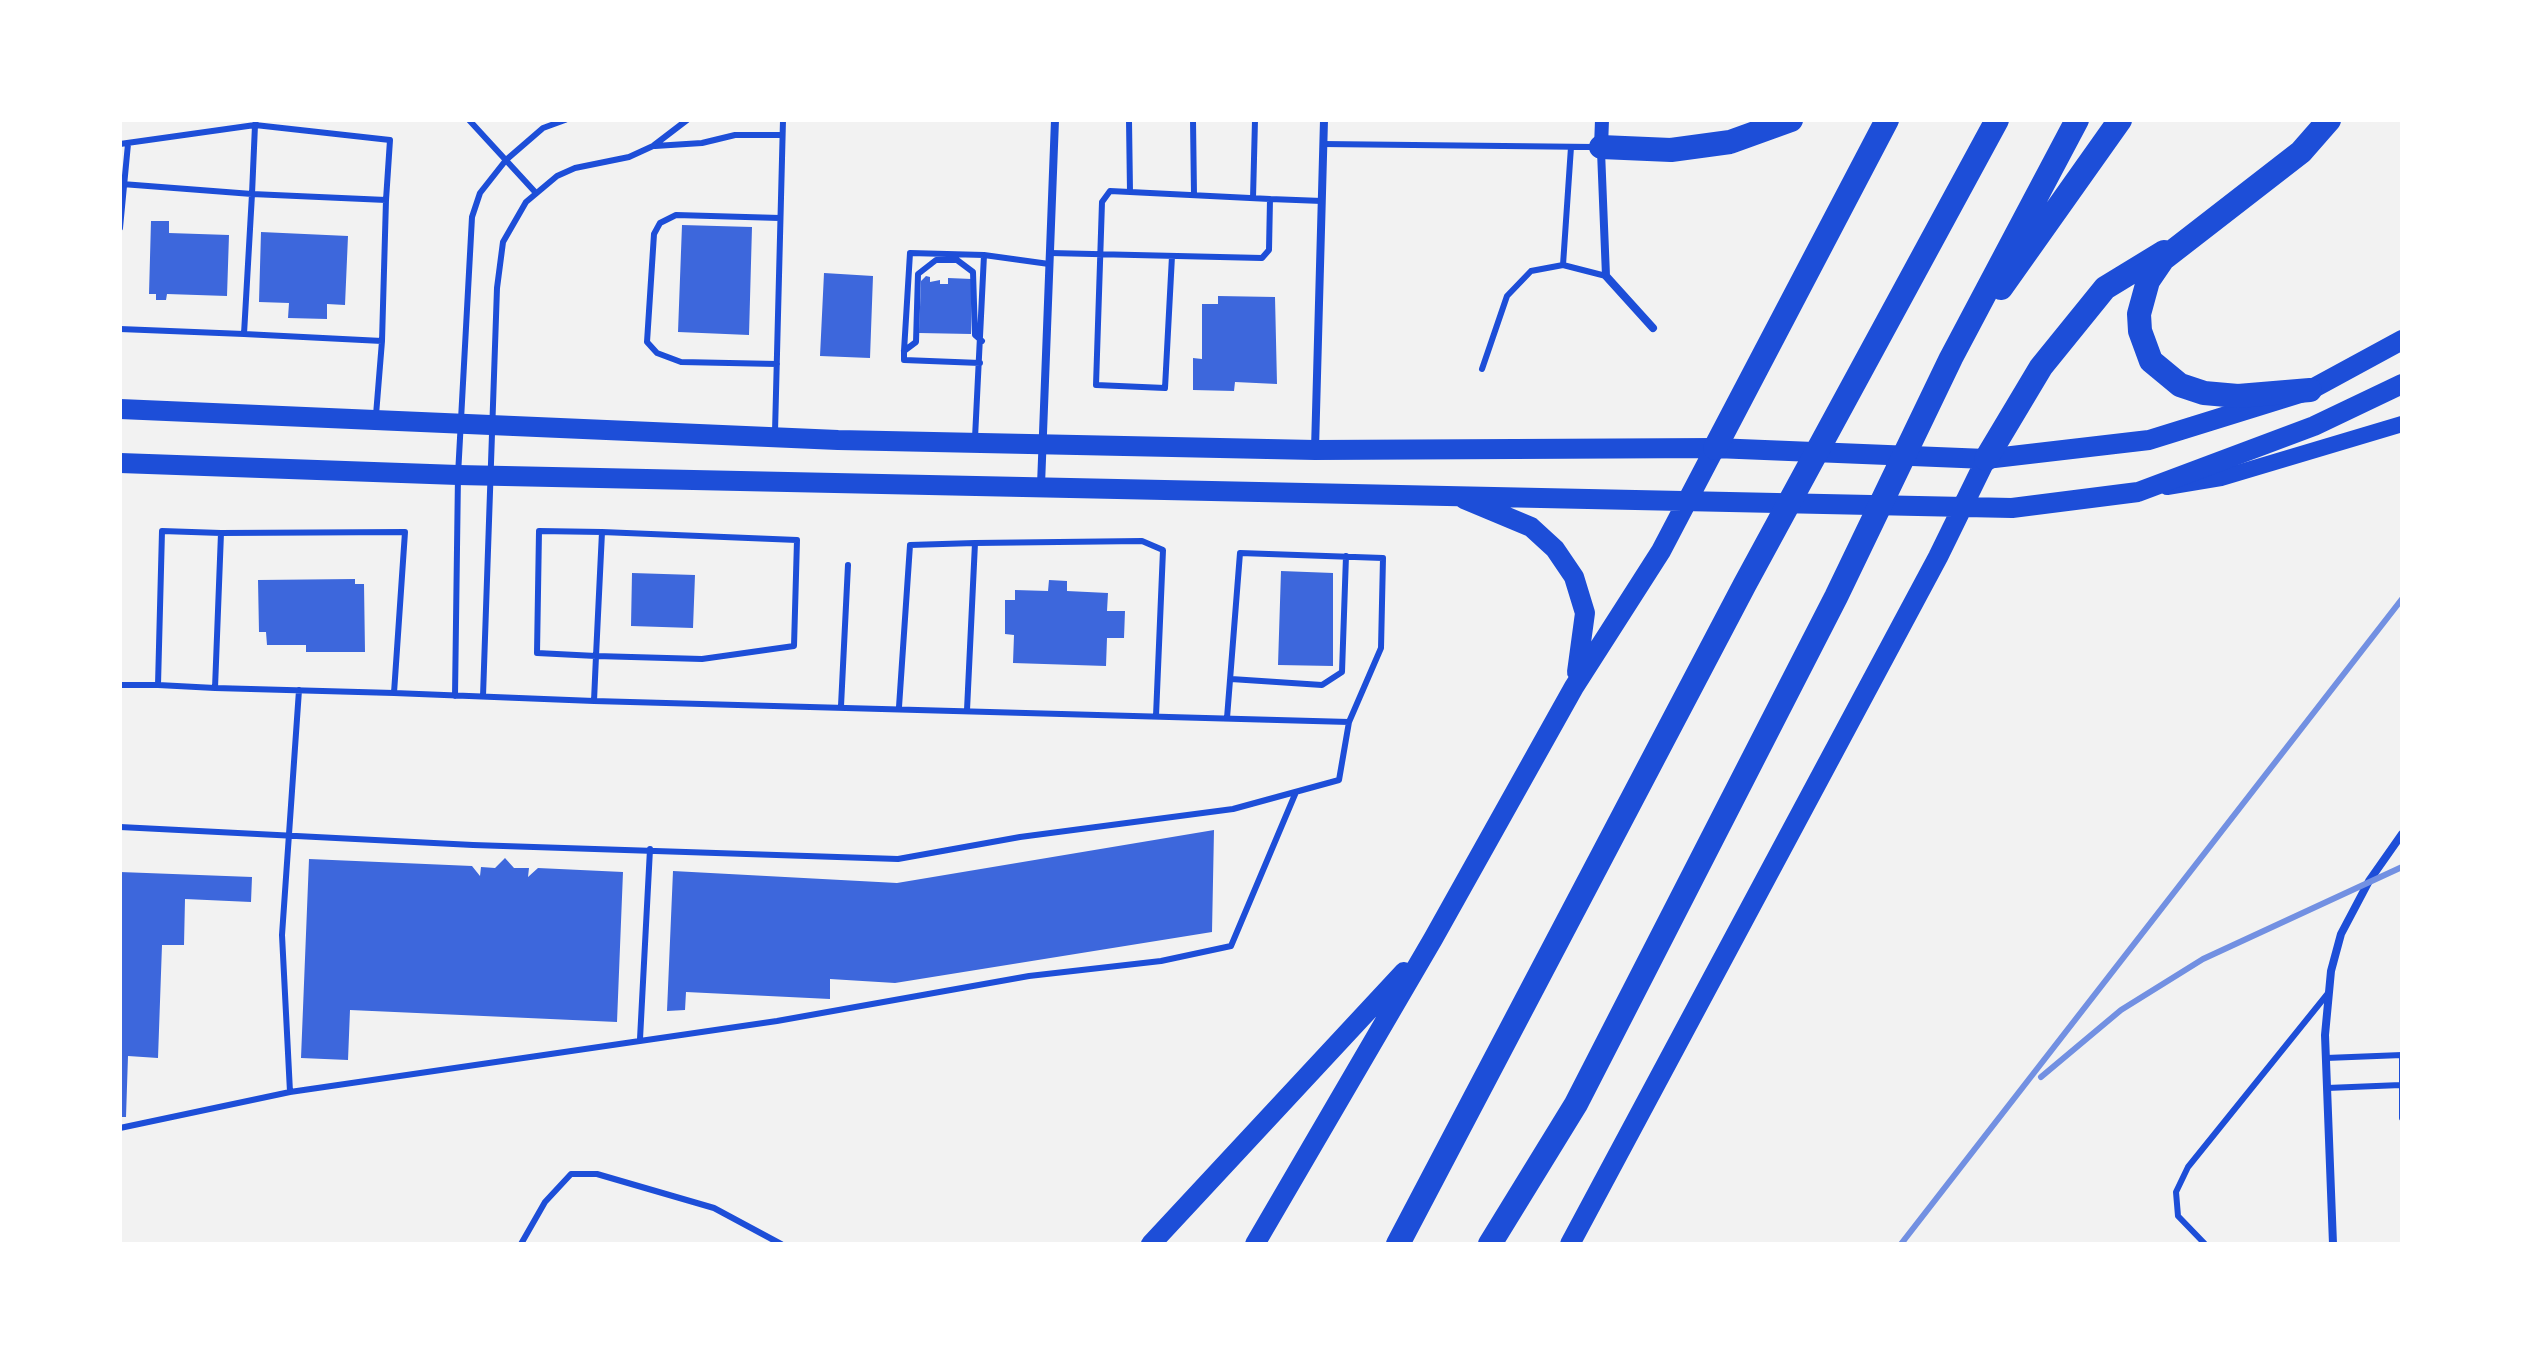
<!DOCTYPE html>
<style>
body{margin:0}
#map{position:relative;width:2522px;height:1364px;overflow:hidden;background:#f2f2f2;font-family:Roboto,sans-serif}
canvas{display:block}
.frame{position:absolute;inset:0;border:122px solid #fff;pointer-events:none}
</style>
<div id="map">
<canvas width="2522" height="1364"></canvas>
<div class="frame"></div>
</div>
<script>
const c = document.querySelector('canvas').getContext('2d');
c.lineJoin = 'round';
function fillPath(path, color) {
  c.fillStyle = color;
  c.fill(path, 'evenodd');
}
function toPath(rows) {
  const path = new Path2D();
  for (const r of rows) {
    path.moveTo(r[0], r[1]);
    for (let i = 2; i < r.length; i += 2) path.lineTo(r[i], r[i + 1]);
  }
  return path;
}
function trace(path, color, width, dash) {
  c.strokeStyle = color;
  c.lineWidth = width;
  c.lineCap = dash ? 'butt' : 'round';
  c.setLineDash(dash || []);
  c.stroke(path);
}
fillPath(toPath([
 [151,221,169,221,169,233,229,235,227,296,167,294,166,300,156,300,156,294,149,294],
 [682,225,752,227,749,335,678,332],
 [261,232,348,236,345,305,327,304,327,319,288,318,289,303,259,302],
 [824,273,873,276,870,358,820,356],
 [926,276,930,277,930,282,940,280,940,284,948,284,948,278,972,279,971,334,919,333,921,281],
 [1218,296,1275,297,1277,384,1235,382,1234,391,1193,390,1193,358,1202,359,1202,304,1218,304],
 [1281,571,1333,573,1333,666,1278,665],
 [632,573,695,575,693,628,631,626],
 [355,579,355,584,364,584,365,652,306,652,306,645,267,645,266,632,259,632,258,580],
 [1049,580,1067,581,1067,591,1108,593,1107,611,1125,611,1124,638,1107,638,1106,666,1013,663,1014,635,1005,634,1005,600,1015,600,1015,590,1048,591],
 [1214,830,1212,932,895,983,830,979,830,999,686,992,685,1010,667,1011,673,871,897,883],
 [505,858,514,868,529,868,528,877,538,868,623,872,617,1022,350,1010,348,1060,301,1058,309,859,472,866,480,876,481,867,495,868],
 [120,872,252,877,251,902,185,899,184,945,162,945,158,1058,128,1056,126,1117,120,1117]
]), '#3d67dc');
trace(toPath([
 [469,120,536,193],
 [1129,120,1130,192],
 [1193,120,1194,195],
 [120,144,255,125,256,120],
 [1323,144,1594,147],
 [655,146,702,143,735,135,782,135],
 [1571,147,1563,265,1606,276],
 [1253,198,1255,120],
 [120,228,128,144],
 [1050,253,1262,258,1269,250,1270,199,1322,201],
 [1172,256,1165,388,1096,385,1102,202,1110,191,1270,199],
 [120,329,244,334,252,194,122,184],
 [244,334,382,341,376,415],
 [382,341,386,200,252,194,255,125,390,140,386,200],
 [904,351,916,342,918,274,936,260,957,260,973,272,975,335,982,341],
 [980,363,904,360,904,351,910,253,984,255],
 [777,364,681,362,657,353,647,342,654,234,660,223,676,215,780,218],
 [1482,369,1507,296,1531,271,1563,265],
 [775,432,783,120],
 [975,438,984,255,1049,264],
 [602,532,539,531,537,653,596,656,702,659,794,646,797,540,602,532,596,656,594,701,1349,722],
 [1231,679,1322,685,1342,672,1346,556],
 [120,685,158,685],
 [215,688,158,685,162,531,221,533],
 [299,690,282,935,290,1092,777,1021,1029,976,1161,961,1231,946,1296,792],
 [394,693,215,688,221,533,405,532,394,693,594,701],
 [455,696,458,475,472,217,480,193,506,160,543,128,565,120],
 [483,696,497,288,503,242,526,202,557,176,575,168,629,157,653,146,687,120],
 [841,706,848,565],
 [899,707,910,545,975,543],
 [967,710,975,543,1142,541,1163,550,1156,716],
 [120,827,473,845,898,859,1020,837,1233,809,1339,780,1349,722,1381,648,1383,558,1240,553,1227,718],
 [640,1039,650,849],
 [2326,1058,2402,1055],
 [2402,1059,2402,1118],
 [2327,1088,2401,1085],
 [120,1128,290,1092],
 [521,1244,545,1202,571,1174,597,1174,714,1208,781,1244],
 [2205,1244,2178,1216,2176,1192,2188,1167,2329,992]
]), '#1d4ed8', 6);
trace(toPath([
 [1601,151,1606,276,1653,328],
 [1315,449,1324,120],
 [1041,485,1055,120],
 [2333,1244,2325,1035,2331,971,2341,934,2369,881,2402,834]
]), '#1d4ed8', 8);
trace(toPath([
 [1601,147,1602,120]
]), '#1d4ed8', 14);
trace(toPath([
 [2167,487,2221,478,2402,424]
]), '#1d4ed8', 16);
trace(toPath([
 [120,409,838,440,1315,450,1715,448,1986,459,2149,440,2310,390,2402,340],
 [120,463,458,475,2012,508,2138,492,2314,426,2402,384],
 [1464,499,1531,527,1555,549,1574,577,1585,613,1577,672],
 [1151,1244,1404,972],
 [1255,1244,1433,939,1574,687,1661,551,1715,448],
 [1570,1244,1938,557,1986,459]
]), '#1d4ed8', 20);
trace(toPath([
 [1601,147,1671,150,1730,142,1791,120],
 [2001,288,2120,120],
 [2310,390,2238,396,2204,393,2180,385,2151,361,2140,331,2139,314,2148,281,2163,259,2301,152,2329,120],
 [1715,448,1887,120],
 [1986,459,2041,367,2105,288,2164,252],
 [1398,1244,1745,584,1997,120],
 [1490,1244,1576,1104,1836,597,1951,358,2077,120]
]), '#1d4ed8', 24);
trace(toPath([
 [2041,1077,2121,1010,2203,959,2402,867],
 [1901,1244,2402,599]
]), '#7290e2', 6);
</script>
